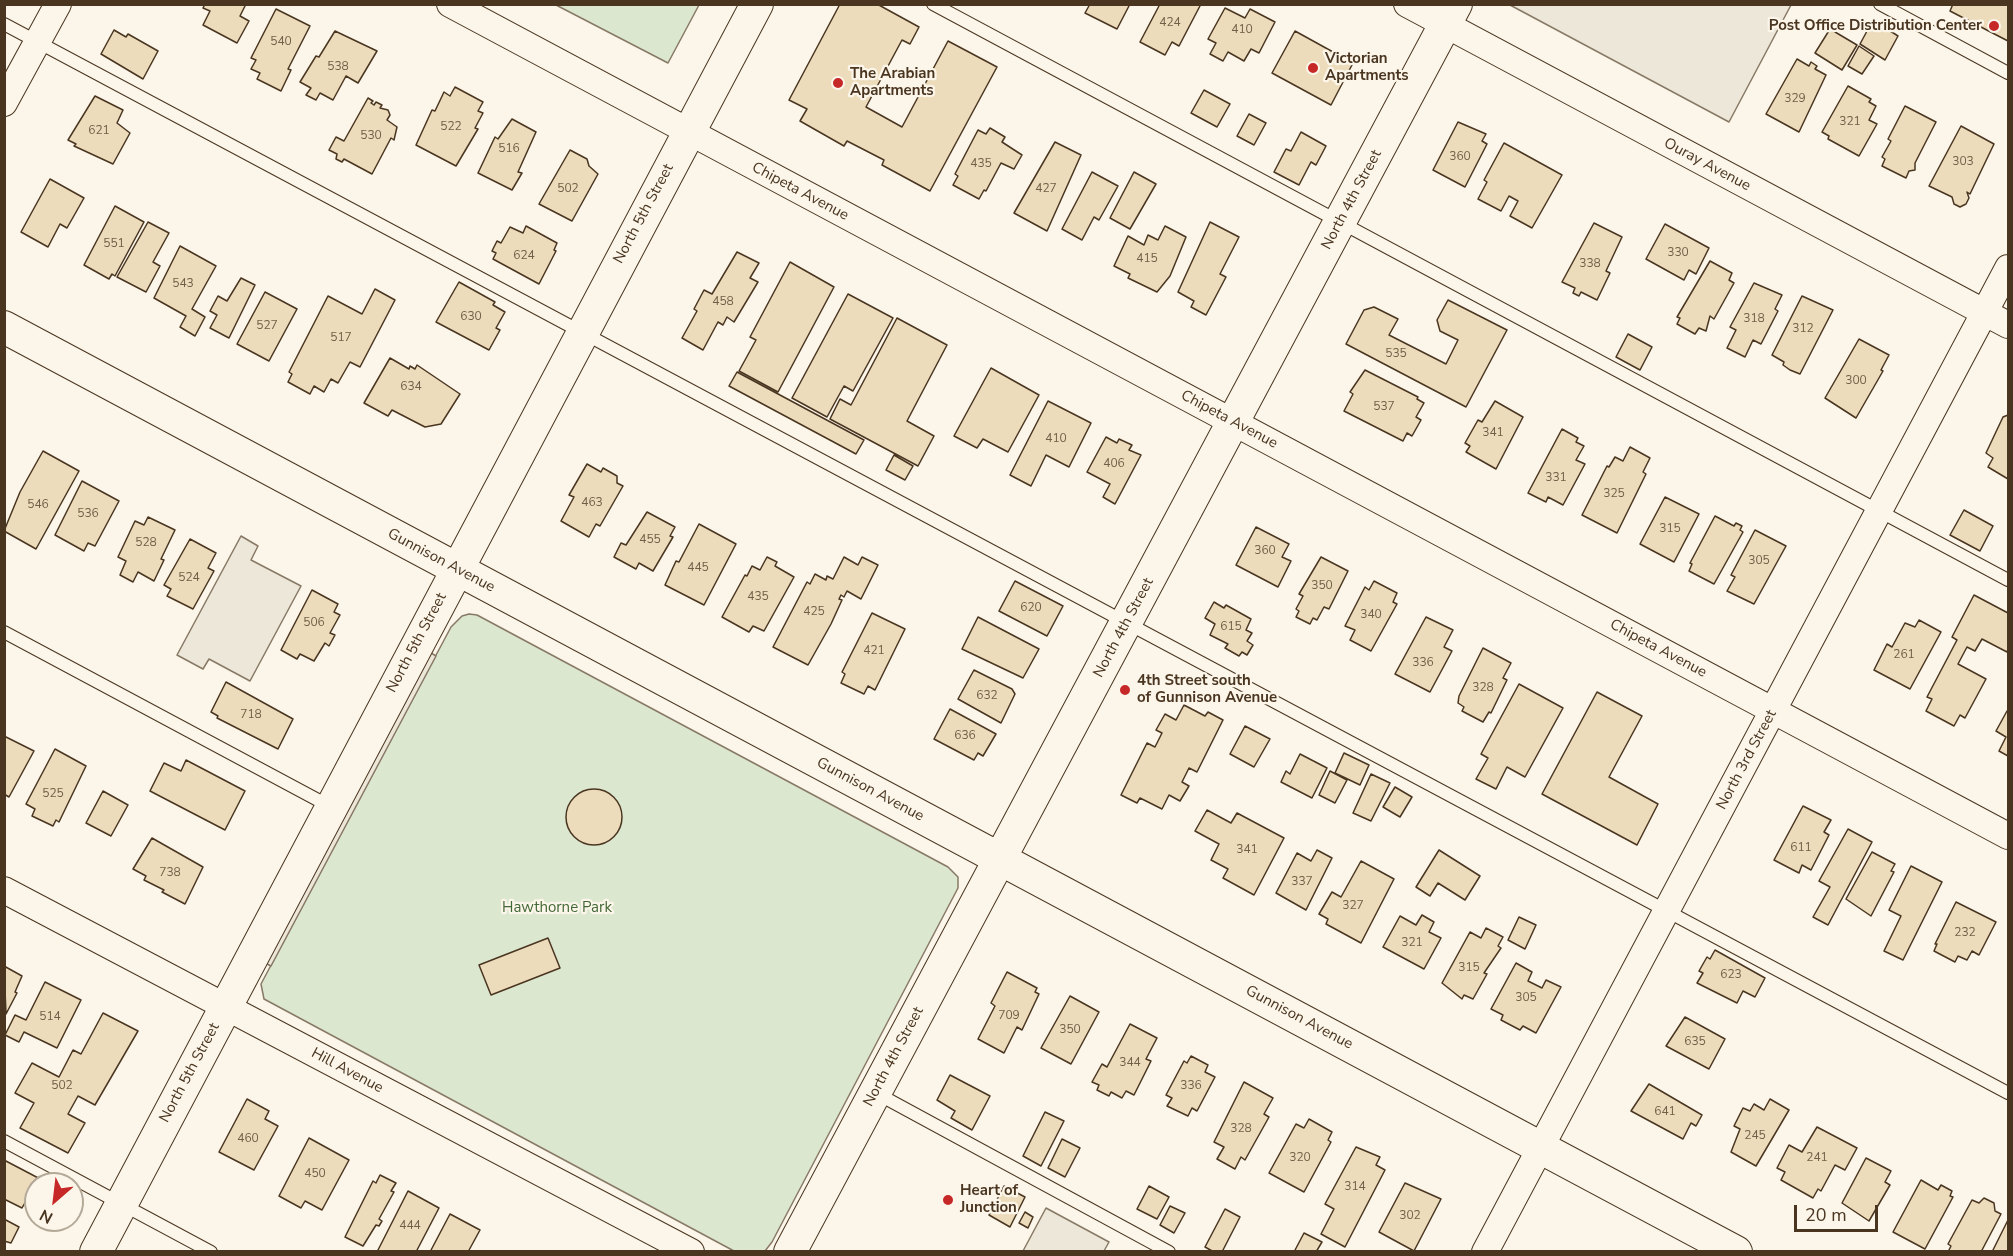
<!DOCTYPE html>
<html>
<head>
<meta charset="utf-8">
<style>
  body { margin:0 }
  #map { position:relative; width:2013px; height:1256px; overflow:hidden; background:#fbf6e9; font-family:"Nunito Sans",sans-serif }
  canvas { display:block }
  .frame { position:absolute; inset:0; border:6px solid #4a3520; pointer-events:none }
  .north { position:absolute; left:24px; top:1172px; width:60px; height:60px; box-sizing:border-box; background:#fbf6e9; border:2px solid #b4a999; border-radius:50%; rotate:208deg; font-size:16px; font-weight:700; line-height:24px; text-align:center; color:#4a3520 }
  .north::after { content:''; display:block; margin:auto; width:21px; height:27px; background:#c62828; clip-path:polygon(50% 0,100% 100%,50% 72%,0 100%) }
  .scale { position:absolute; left:1794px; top:1205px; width:84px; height:27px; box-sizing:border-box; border:3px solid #4a3520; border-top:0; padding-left:8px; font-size:18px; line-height:21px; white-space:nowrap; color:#4a3520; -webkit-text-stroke:4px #fbf6e9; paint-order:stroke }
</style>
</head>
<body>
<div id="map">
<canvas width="2013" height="1256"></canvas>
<div class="frame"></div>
<div class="north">N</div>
<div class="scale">20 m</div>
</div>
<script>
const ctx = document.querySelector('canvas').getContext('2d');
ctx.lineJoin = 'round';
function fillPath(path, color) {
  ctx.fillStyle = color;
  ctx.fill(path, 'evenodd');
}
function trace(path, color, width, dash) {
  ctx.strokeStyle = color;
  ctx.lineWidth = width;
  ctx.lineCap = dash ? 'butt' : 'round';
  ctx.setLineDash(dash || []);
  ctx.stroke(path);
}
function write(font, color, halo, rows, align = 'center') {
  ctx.font = font + ' "Nunito Sans",sans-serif';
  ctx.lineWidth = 4.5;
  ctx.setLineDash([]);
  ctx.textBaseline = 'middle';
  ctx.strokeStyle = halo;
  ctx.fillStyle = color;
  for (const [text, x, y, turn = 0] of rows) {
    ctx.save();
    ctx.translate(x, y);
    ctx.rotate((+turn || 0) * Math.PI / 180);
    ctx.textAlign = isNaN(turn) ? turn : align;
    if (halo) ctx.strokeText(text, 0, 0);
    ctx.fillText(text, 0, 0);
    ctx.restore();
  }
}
const green = new Path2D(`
  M556,5H699L668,63Z
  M469,614L477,615L948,867L958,877V888L772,1242L765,1251H734L264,999L261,984L451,627L462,616Z`);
fillPath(green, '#dce7d0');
trace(green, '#887966', 1.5);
const parking = new Path2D(`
  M1510,5V4L1791,5L1729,122Z
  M241,536L258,546L251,560L301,586L250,681L209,659L203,669L177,655Z
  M428,651L436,656L271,966L263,962Z
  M1046,1208L1109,1242L1104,1251H1023Z`);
fillPath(parking, '#ede7d9');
trace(parking, '#887966', 1.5);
const building = new Path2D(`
  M205,4H246L240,16L249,21L237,43L203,25L210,11L203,8Z
  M840,4H877L919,27L910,44L902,40L866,107L902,127L948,41L997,67L930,191L882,165L884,160L847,141L844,146L800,121L807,109L789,100Z
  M1090,4H1130L1117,29L1085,13Z
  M1160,4H1201L1179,46L1172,42L1165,55L1140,42Z
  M1953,4H2008V41L1950,11Z
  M1225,8L1245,18L1250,9L1275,22L1259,53L1251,49L1244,61L1228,52L1223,61L1210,54L1216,43L1208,39Z
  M276,9L310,26L288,69L291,70L281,91L257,79L260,73L251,69L256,60L251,58Z
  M1873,20L1898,36L1885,60L1860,44Z
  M1830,29L1857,45L1842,70L1815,53Z
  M114,30L126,37L128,34L158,51L143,79L101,54Z
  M335,31L377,51L358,83L346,76L333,100L320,93L316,100L306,95L311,88L300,82L316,56L319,57Z
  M1295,31L1353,63L1331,105L1272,73Z
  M1859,46L1874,56L1862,74L1848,66Z
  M1797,59L1809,66L1811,62L1817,66L1815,69L1826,75L1799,132L1766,114Z
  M1848,86L1871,99L1869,102L1876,106L1869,120L1877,124L1859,156L1828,139L1829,136L1822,132Z
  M455,87L483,102L478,111L483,113L475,128L478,129L456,166L416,145L432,110L435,111L444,92L450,96Z
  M1204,90L1230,104L1217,127L1191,113Z
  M95,96L123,110L117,123L130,133L113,164L74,146L76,144L68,140Z
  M368,98L373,101L371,103L374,105L376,102L382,105L380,108L388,110L390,115L387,120L397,127L394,140L391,138L372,174L344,159L342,162L336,159L337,154L329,150L336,137L344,141Z
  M1905,106L1936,122L1915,163V170L1909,171L1906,178L1882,166L1885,159L1882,157L1891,141L1888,139Z
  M1249,114L1266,123L1254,145L1237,136Z
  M512,119L536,132L518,172L522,173L512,190L478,173L495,137L498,139Z
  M1458,122L1486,134L1482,141L1487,144L1465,187L1433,170Z
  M1961,126L1994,144L1970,194L1967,192L1969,198L1966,204L1960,207L1954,204L1952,197L1929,186Z
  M990,128L1005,137L1002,142L1022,155L1014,169L1001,163L986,191L984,190L979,199L953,185L958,176L955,174L978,130L986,134Z
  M1301,132L1326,146L1316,165L1311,162L1299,185L1274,172L1286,149L1291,151Z
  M1055,142L1081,155L1047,231L1014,213Z
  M1504,143L1562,175L1532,228L1510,216L1518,201L1509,196L1501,211L1478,199L1487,182L1484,180Z
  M570,150L587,159L589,166L598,174L572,221L539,204Z
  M1092,172L1118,186L1099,220L1094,217L1082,240L1062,229Z
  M1134,172L1156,184L1130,229L1110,218Z
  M50,179L84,198L67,228L60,224L48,247L21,232Z
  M115,206L144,222L115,276L112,274L109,279L84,265Z
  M148,222L169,233L153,262L160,266L146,292L117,277Z
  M1210,222L1239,237L1220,274L1226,277L1206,315L1191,307L1194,301L1178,292Z
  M1594,223L1622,237L1606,271L1610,273L1597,300L1581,292L1579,296L1573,293L1575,288L1562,282Z
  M1665,224L1709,248L1696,274L1689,270L1684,280L1646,259Z
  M526,226L557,243L554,250L556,251L539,284L493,259L496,253L492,251L497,241L501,243L510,227L523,233Z
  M1165,226L1186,237L1170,276L1157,292L1128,278L1130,274L1114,266L1128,236L1144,245L1148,235L1158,240Z
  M180,246L216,266L192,309L205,317L195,336L180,327L186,316L154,298Z
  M737,252L759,263L750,278L758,282L734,322L727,317L723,325L718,322L703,350L682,338L697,311L694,309L704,290L712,294Z
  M1710,261L1732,273L1729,280L1734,283L1714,319L1710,316L1706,331L1699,328L1695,334L1677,324L1680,318L1677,317Z
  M790,262L834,287L778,392L739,371L756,340L750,337Z
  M241,278L255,285L229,338L210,328L217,315L210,311L218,296L227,301Z
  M459,282L495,302L493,305L505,312L496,328L500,330L489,350L436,322Z
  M1754,283L1782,295L1775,309L1778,311L1761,344L1753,340L1745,357L1727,348L1736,330L1730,327Z
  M375,289L395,300L360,367L350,362L338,383L331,379L324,392L314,386L310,394L288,382L292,374L289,372L328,296L362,314Z
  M265,292L297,309L269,361L237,344Z
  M848,294L893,318L853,391L844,386L827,417L792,398Z
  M1802,296L1833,310L1800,374L1790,370L1783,365L1784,362L1772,355Z
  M1448,300L1507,330L1466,407L1346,344L1364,310L1374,307L1398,319L1389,335L1446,364L1458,340L1440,331L1437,320Z
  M897,318L947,345L907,421L934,436L918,466L830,419L840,399L851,405Z
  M1628,334L1652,347L1640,370L1616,357Z
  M1859,339L1889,355L1881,370L1883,371L1856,418L1825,398Z
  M390,358L409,369L410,366L415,369L417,365L460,394L441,424L425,427L392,410L388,416L364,403Z
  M991,368L1039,395L1008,452L983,439L977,448L954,436Z
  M1365,370L1418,397L1417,399L1424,403L1416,417L1421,420L1412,436L1407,433L1403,441L1344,411L1353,394L1350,392Z
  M737,372L864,440L856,454L729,386Z
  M1048,401L1091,423L1069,467L1046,455L1031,486L1010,475Z
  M1495,401L1523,417L1496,469L1466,452L1470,446L1465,443L1478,420L1482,422Z
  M2008,415V479L1988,467L1993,458L1986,453L2003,417Z
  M1562,429L1578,438L1576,442L1584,446L1576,460L1585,464L1563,505L1548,497L1546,502L1528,493Z
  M1106,437L1117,443L1119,439L1132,445L1129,450L1141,455L1115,504L1103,497L1110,484L1087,472Z
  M1630,447L1650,458L1643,472L1646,474L1617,533L1582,515L1607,466L1609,467L1615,457L1623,461Z
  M43,451L79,471L36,549L4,531L20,492Z
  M894,455L913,466L905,480L886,470Z
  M587,464L601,472L603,468L617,476V483L623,486L600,526L596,524L589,537L561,521L574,497L569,495Z
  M82,481L119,501L95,546L88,543L84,551L55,535Z
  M1665,497L1699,514L1674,562L1640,544Z
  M1964,510L1993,526L1980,551L1950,535Z
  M647,512L675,527L670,536L673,537L653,571L639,563L636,569L614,557L621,543L626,545Z
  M1715,516L1734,526L1736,523L1742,526L1740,530L1743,532L1714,584L1689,571L1692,564L1690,563Z
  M148,517L175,530L161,559L164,560L154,581L138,572L133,582L120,575L126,561L118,557L135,521L144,525Z
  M699,524L736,544L704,605L665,585L676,561L679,562Z
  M1256,527L1289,544L1282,557L1291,561L1278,587L1236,565Z
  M1755,530L1786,546L1754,604L1727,591L1735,577L1731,575Z
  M190,539L216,553L208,568L214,571L193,609L167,596L171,589L164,585Z
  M767,557L777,562L775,566L794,577L764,631L753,626L749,632L722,617L745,575L747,576L752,566L760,570Z
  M844,557L858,565L862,557L878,565L861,599L847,591L844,597L841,595L839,599L842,600L831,624L808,665L773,647L807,582L810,584L815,574L826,580L827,576L833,579Z
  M1321,557L1348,571L1329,609L1324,607L1317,620L1313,618L1310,624L1296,617L1299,611L1296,609L1303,596L1299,594Z
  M1015,581L1063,606L1047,636L999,611Z
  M1374,581L1397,593L1393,602L1397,604L1371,651L1350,640L1355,630L1345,626L1365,587L1369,590Z
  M312,590L338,604L334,612L340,615L330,633L335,635L329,646L325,643L314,661L300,654L297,659L281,650Z
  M1974,595L2008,613V649L2007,652L1982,639L1975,651L1967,647L1958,664L1986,679L1965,718L1960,715L1954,726L1926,711L1932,699L1927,697L1957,640L1952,637Z
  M1214,602L1224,608L1226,605L1251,619L1246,630L1252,633L1247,641L1253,645L1247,655L1242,652L1239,656L1225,648L1228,644L1210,635L1215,624L1205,618Z
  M872,613L905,629L875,690L868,686L864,694L841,683L845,674L842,672Z
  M978,617L1039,649L1023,678L962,649Z
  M1426,617L1453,630L1444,647L1452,651L1430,692L1395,674Z
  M1919,620L1941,632L1910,689L1874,670L1887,644L1892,647L1905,623L1915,627Z
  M1483,648L1511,663L1503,678L1507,680L1491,713L1489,712L1483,722L1462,711L1464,707L1458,703L1459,696Z
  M974,670L1012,689L1015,694L1001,723L958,699Z
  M226,682L293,719L278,749L217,718L218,716L211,712Z
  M1519,684L1563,708L1525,777L1507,767L1496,789L1476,779L1488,758L1481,754Z
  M1597,692L1642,716L1609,777L1658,804L1637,845L1542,794Z
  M1184,705L1205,716L1208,712L1223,720L1197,772L1189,768L1182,782L1189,786L1180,801L1169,795L1162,809L1140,798L1137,803L1121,795L1147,743L1155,747L1162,733L1156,730L1165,714L1176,720Z
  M950,709L996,734L983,756L978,753L974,760L934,739Z
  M2007,711L2008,712V756L1999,751L2006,737L1996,731Z
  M1245,726L1270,739L1254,767L1230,754Z
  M4,736L34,751L9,797L4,794Z
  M55,749L86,766L59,822L56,820L53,826L32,816L35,809L26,804Z
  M1344,753L1369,765L1360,785L1335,773Z
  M1300,754L1327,768L1312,798L1281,782L1286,771L1290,774Z
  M186,760L245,791L225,830L150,791L164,763L181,771Z
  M1330,771L1347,780L1335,803L1319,795Z
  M1371,774L1390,783L1371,821L1353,813Z
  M1395,787L1412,797L1400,817L1383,807Z
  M566 817a28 28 0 1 1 56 0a28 28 0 1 1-56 0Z
  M103,791L128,805L111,836L86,823Z
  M1803,806L1831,820L1824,832L1829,835L1811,870L1802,865L1799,873L1774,860Z
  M1207,810L1231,823L1237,813L1284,838L1254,895L1223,878L1228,869L1211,860L1219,844L1195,831Z
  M1848,829L1872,842L1828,925L1813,917L1830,887L1819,881Z
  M152,838L203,867L185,904L162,892L164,890L144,880L146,876L133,869Z
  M1317,850L1332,858L1306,910L1276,893L1297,853L1311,861Z
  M1439,850L1480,876L1465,900L1438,883L1430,896L1416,887Z
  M1872,852L1895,864L1891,871L1894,872L1871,916L1846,899Z
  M1361,861L1394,879L1361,943L1326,924L1328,919L1319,914L1332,892L1341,897Z
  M1911,866L1942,882L1903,960L1884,951L1901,916L1889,910Z
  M1956,902L1996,922L1979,955L1972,951L1967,960L1958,956L1955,962L1934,951L1937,944H1935Z
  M1422,915L1434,922L1429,932L1441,938L1424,969L1383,947L1400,916L1416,925Z
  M1519,917L1536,925L1525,949L1508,940Z
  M1486,928L1503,937L1498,946L1501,948L1484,973L1487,974L1473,999L1464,995L1462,999L1442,983L1470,932L1481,938Z
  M548,938L560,968L491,995L479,965Z
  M1715,950L1765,978L1755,997L1743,991L1737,1003L1697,983L1703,973L1699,971L1707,957L1710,959Z
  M1516,963L1532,972L1528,981L1542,988L1546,980L1561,987L1536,1033L1523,1026L1520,1030L1501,1020L1503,1015L1491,1009Z
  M4,966L22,976L15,992L17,993L6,1014Z
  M1007,972L1037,988L1035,992L1039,994L1022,1030L1017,1027L1004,1053L978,1039L995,1006L991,1003Z
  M45,982L81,1000L57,1048L24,1032L19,1042L5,1035L15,1015L26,1020Z
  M1070,996L1099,1012L1071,1064L1041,1048Z
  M103,1013L138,1031L95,1105L78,1096L68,1114L85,1123L68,1153L20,1128L34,1103L15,1093L32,1063L59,1077L73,1050L81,1054Z
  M1685,1017L1725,1039L1709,1069L1666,1046Z
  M1130,1024L1157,1038L1146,1059L1151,1061L1134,1095L1126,1091L1122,1098L1111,1092L1109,1096L1097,1090L1099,1085L1092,1082L1102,1064L1107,1067Z
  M1191,1056L1208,1065L1205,1072L1215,1077L1197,1111L1192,1108L1188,1116L1167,1106L1172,1098L1166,1095L1184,1061L1187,1063Z
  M950,1075L990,1096L972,1130L951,1118L955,1111L937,1100Z
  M1244,1082L1273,1098L1264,1114L1269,1117L1245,1160L1241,1157L1235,1169L1217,1159L1224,1147L1214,1142Z
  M1649,1084L1702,1115L1696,1126L1691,1123L1683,1139L1631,1111Z
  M247,1099L269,1111L265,1119L278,1126L254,1170L219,1152Z
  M1770,1099L1789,1110L1756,1166L1731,1152L1740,1129L1734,1126L1743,1108L1750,1111L1754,1104L1764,1110Z
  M1045,1112L1064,1121L1041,1166L1023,1156Z
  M1309,1119L1332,1132L1328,1140L1331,1142L1304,1192L1269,1173L1296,1124L1304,1128Z
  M1817,1127L1857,1148L1845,1170L1835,1165L1821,1191L1818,1189L1813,1198L1781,1180L1785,1172L1777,1168L1789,1145L1802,1152Z
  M309,1138L349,1160L322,1210L305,1201L301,1208L279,1196Z
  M1062,1139L1080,1148L1065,1177L1048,1168Z
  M1356,1147L1380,1157L1376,1165L1385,1170L1345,1247L1321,1234L1334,1209L1325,1204Z
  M1866,1158L1891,1171L1885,1182L1890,1185L1869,1221L1842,1203Z
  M4,1160L44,1181L43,1184H36V1198L33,1205L26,1201L22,1208L4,1199Z
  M380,1175L396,1183L391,1191L394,1192L379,1219L382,1221L379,1226L376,1225L363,1246L345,1237L373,1181L376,1183Z
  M1921,1180L1938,1190L1941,1185L1952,1191L1950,1196L1953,1197L1925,1249L1893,1232Z
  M1405,1183L1441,1199L1414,1251L1379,1232Z
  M1004,1186L1025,1197L1010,1227L989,1215Z
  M1149,1186L1169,1197L1157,1219L1137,1209Z
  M408,1191L439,1208L416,1252H377Z
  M1984,1198L1994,1203L1995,1211L2001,1214L1981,1252H1948L1951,1246L1948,1244L1972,1200L1979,1203Z
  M1170,1206L1185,1213L1174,1233L1160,1225Z
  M1225,1209L1240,1217L1222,1252H1214L1205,1247Z
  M1025,1212L1033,1217L1028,1228L1019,1223Z
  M450,1214L480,1230L468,1252H430Z
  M4,1219L19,1227L11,1243L4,1241Z
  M2008,1220V1252H1992Z
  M1304,1233L1322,1242L1316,1252H1294Z`);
fillPath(building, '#ecdcbc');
trace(building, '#4a3520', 1.5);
const service = new Path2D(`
  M933,4L2008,580
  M1880,4L2008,73
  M4,24L2008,1093
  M4,632L331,807
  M876,1093L1169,1252
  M4,1141L211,1252`);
const minor = new Path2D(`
  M450,4L2008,836
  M1407,4L2008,325
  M4,103L58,4
  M4,890L691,1252
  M1485,1252L2008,268`);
const tertiary = new Path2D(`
  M4,327L1736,1252
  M96,1252L757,4
  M790,1252L1456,4`);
trace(service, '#4a3520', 14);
trace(minor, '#4a3520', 28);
trace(tertiary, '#4a3520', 34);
trace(service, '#fbf6e9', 12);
trace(minor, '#fbf6e9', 26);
trace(tertiary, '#fbf6e9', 32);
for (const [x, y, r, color] of [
  [1994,26,6,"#c62828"],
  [1313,68,6,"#c62828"],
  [838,83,6,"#c62828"],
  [1125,690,6,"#c62828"],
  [948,1200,6,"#c62828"]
]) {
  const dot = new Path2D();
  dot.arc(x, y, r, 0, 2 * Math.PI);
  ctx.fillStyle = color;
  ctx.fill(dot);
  trace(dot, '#fbf6e9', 2);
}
write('12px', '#725f47', null, [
  ["424",1170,23],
  ["410",1242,30],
  ["540",281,42],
  ["538",338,67],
  ["329",1795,99],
  ["321",1850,122],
  ["522",451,127],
  ["621",99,131],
  ["530",371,136],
  ["516",509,149],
  ["360",1460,157],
  ["303",1963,162],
  ["435",981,164],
  ["502",568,189],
  ["427",1046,189],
  ["551",114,244],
  ["330",1678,253],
  ["624",524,256],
  ["415",1147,259],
  ["338",1590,264],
  ["543",183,284],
  ["458",723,302],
  ["630",471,317],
  ["318",1754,319],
  ["527",267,326],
  ["312",1803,329],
  ["517",341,338],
  ["535",1396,354],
  ["300",1856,381],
  ["634",411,387],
  ["537",1384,407],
  ["341",1493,433],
  ["410",1056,439],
  ["406",1114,464],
  ["331",1556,478],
  ["325",1614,494],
  ["463",592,503],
  ["546",38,505],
  ["536",88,514],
  ["315",1670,529],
  ["455",650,540],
  ["528",146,543],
  ["360",1265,551],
  ["305",1759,561],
  ["445",698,568],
  ["524",189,578],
  ["350",1322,586],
  ["435",758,597],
  ["620",1031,608],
  ["425",814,612],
  ["340",1371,615],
  ["506",314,623],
  ["615",1231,627],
  ["421",874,651],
  ["261",1904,655],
  ["336",1423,663],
  ["328",1483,688],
  ["632",987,696],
  ["718",251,715],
  ["636",965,736],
  ["525",53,794],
  ["611",1801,848],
  ["341",1247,850],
  ["738",170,873],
  ["337",1302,882],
  ["327",1353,906],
  ["232",1965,933],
  ["321",1412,943],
  ["315",1469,968],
  ["623",1731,975],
  ["305",1526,998],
  ["709",1009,1016],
  ["514",50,1017],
  ["350",1070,1030],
  ["635",1695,1042],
  ["344",1130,1063],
  ["502",62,1086],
  ["336",1191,1086],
  ["641",1665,1112],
  ["328",1241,1129],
  ["245",1755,1136],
  ["460",248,1139],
  ["320",1300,1158],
  ["241",1817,1158],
  ["450",315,1174],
  ["314",1355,1187],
  ["302",1410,1216],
  ["444",410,1226]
]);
write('bold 15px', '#4a3520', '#fbf6e9', [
  ["Post Office Distribution Center",1982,26,"right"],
  ["Victorian",1325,59],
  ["Apartments",1325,76],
  ["The Arabian",850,74],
  ["Apartments",850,91],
  ["4th Street south",1137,681],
  ["of Gunnison Avenue",1137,698],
  ["Heart of",960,1191],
  ["Junction",960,1208]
], 'left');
write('15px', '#4a3520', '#fbf6e9', [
  ["Ouray Avenue",1707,165,28],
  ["Chipeta Avenue",800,192,28],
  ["North 4th Street",1352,200,-62],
  ["North 5th Street",644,214,-62],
  ["Chipeta Avenue",1229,420,28],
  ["Gunnison Avenue",441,561,28],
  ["North 4th Street",1124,628,-62],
  ["North 5th Street",417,643,-62],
  ["Chipeta Avenue",1658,649,28],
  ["North 3rd Street",1747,760,-62],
  ["Gunnison Avenue",870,790,28],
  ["Gunnison Avenue",1299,1018,28],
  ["North 4th Street",894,1057,-62],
  ["Hill Avenue",347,1071,28],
  ["North 5th Street",190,1073,-62]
]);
write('15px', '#436837', '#fbf6e9', [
  ["Hawthorne Park",557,908]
]);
</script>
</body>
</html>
